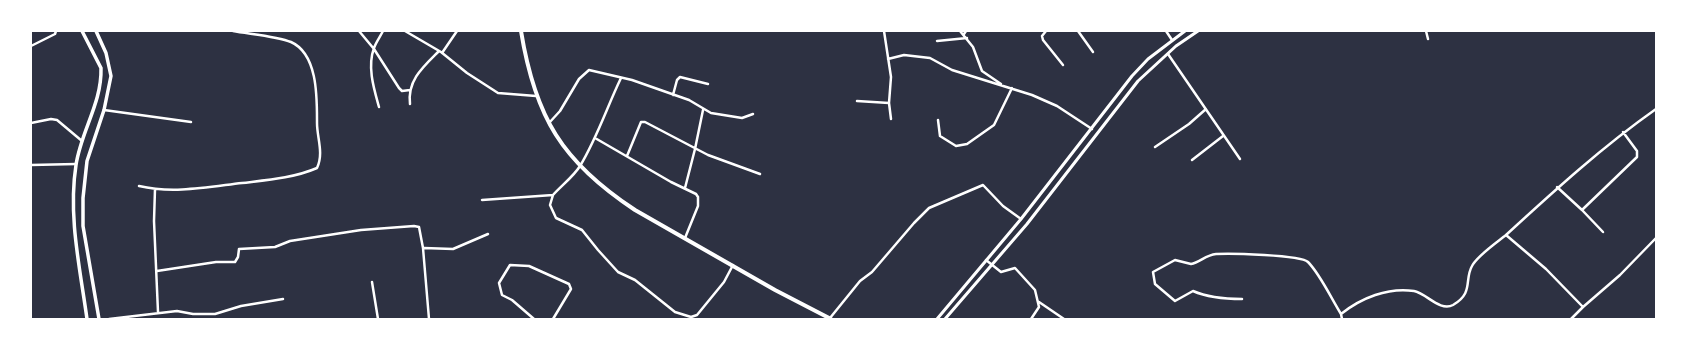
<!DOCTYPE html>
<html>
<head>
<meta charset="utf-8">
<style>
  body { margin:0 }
  #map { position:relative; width:1687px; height:350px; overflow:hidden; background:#2d3142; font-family:"Public Sans",sans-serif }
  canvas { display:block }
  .frame { position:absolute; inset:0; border:32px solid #fff; pointer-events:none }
</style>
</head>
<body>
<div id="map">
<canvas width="1687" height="350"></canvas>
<div class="frame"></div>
</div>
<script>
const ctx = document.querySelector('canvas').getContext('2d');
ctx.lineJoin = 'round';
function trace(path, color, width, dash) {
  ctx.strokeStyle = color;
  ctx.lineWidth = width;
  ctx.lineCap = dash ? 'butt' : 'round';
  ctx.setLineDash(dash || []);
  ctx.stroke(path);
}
trace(new Path2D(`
  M359,31L374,49L399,88L402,91L410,90
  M405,31L441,52L467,73L498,93L536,96
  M884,31L891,77L889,103L891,119
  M960,31L973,47L982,71L1001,84
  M1046,31L1042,36L1043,40L1063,65
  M1078,31L1093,52
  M1166,31L1172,40
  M1426,31L1428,39
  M964,34L966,31
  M937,41L967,38
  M31,46L55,34L56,31
  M442,53L457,31
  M1168,54L1240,159
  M888,59L904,55L930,58L952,70L1032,95L1057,106L1092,129
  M673,95L677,80L680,77L708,84
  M857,101L889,103
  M410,104C407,80 424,66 439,51
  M379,107C374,89 367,67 374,48C376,42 380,37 383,31
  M1656,109C1602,147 1554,191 1506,235L1546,269L1583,307L1620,275L1656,238
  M104,110L191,122
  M938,120L940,136L956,146L967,144L994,125L1012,88
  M31,123L51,119L57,120L82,141
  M549,123L560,111L579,79L589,70L632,80L689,100L711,113L742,118L753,114
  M595,138L671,182L696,194L698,197V206L685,238
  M1155,147L1189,124L1206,109
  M627,156L641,122H645L708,155L760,174
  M1192,160L1223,136
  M31,165L76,164
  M139,186C173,194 208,187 242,183C267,180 294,178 317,168C324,153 317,138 317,123C317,98 318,54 291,42C277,36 249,34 233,31
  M1557,187L1582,210L1603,232
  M685,188L695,149L703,110
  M155,189L154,221L158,312
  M553,195L550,205L556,218L582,230L598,250L618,272L635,280L675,312L691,317L697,315L724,282L733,265
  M482,200L553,195C561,186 574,176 580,166C597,138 607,107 621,78
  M1582,210L1637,157V151L1623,132
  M424,248L453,249L488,234
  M986,260L1001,272L1015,268L1035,290L1039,307L1031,319
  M157,271L216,262H235L238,257L239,249L275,247L290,241L361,230L414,226L419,227L423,248L429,319
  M372,282L378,319
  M1242,299C1225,299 1209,298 1193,291L1175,301L1155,284L1153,272L1175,260L1191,264C1200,262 1206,255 1216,254C1229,253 1301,255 1308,262C1320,274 1331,298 1341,314L1342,319
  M1039,302L1064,319
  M1341,314C1361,298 1388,287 1414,291C1426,293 1440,312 1453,305C1474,293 1464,280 1472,266C1477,256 1496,243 1506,235
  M830,318L860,281L872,272L914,223L929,208L983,185L1003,206L1021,219
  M109,319L177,311L193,314H215L241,306L283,299
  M534,319L512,300L502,295L499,283L510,265L529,266L569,284L571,289L553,319
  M1571,319L1583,307`), '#fff', 2.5);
trace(new Path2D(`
  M937,319L1021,219L1132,76L1148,59L1185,31
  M945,319L1027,224L1138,81L1176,46L1198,31`), '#fff', 3);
trace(new Path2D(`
  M82,31L101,68C102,103 81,131 76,165C68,216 80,268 87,319
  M96,31L106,53L111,76L104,110L87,161L83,198V226L99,319`), '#fff', 3.5);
trace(new Path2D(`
  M521,31C535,117 562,162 635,210L775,290L831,319`), '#fff', 4);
</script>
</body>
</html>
